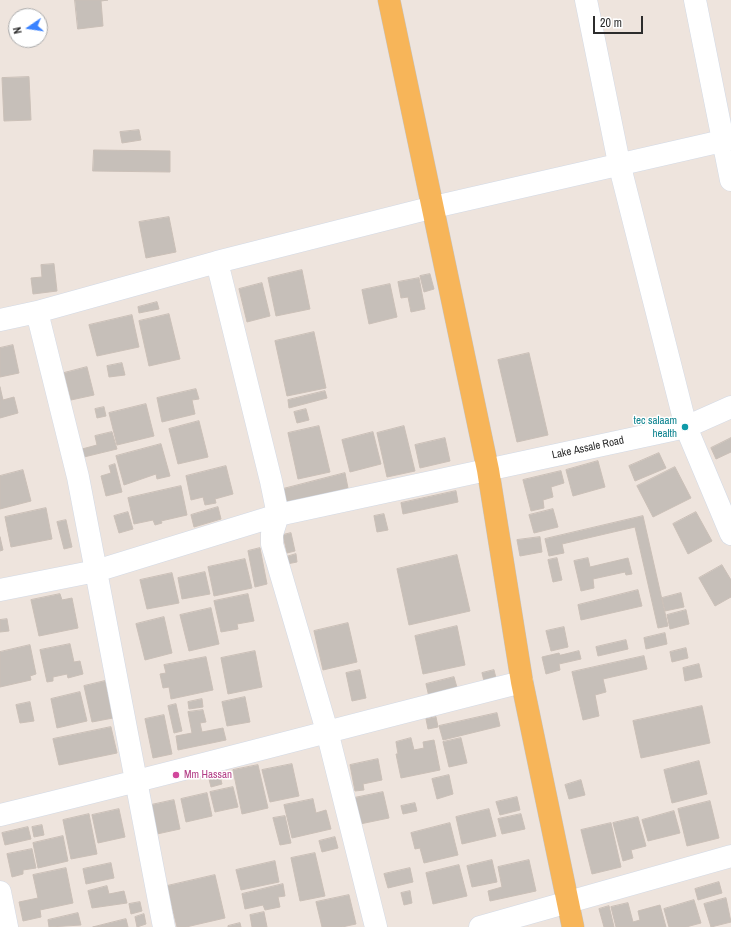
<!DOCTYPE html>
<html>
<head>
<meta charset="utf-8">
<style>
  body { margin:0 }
  #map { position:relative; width:731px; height:927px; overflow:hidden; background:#eee4dd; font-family:"Archivo Narrow",sans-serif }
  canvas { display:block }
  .north { position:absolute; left:8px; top:8px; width:40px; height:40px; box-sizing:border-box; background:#fff; border:1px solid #ababab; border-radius:50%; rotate:257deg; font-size:11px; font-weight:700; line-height:16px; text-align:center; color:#2c2c2c }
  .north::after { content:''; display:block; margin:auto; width:14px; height:18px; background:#3982ff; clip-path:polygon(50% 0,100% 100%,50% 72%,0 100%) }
  .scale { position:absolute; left:593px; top:16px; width:50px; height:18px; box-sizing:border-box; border:2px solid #2c2c2c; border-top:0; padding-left:5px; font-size:12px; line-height:14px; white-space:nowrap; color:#2c2c2c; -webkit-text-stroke:3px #fff; paint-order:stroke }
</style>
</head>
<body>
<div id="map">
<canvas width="731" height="927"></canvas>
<div class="north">N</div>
<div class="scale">20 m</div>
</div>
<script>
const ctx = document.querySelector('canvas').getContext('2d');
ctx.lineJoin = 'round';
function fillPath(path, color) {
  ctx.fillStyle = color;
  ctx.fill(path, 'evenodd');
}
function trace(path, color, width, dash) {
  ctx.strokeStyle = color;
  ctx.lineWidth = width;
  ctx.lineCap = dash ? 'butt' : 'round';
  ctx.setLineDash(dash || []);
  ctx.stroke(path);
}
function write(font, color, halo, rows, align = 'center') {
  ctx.font = font + ' "Archivo Narrow",sans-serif';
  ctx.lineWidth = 3;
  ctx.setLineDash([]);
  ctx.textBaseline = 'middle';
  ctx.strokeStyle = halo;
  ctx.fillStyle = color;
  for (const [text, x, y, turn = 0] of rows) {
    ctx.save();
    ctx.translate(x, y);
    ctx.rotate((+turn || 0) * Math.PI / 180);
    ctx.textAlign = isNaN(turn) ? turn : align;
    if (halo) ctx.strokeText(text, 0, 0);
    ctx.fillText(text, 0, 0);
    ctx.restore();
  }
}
const building = new Path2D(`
  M75,0H108L101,1L103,26L78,29Z
  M29,77L31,120L4,121L2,78Z
  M139,130L141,140L122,143L120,132Z
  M94,150L170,151V172L93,171Z
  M169,217L176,252L146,258L139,222Z
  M54,264L57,291L33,294L31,278L42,277L41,265Z
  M302,270L310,309L276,316L268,278Z
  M430,274L434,289L424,292L420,276Z
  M419,278L425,309L411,312L408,297L401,298L398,282Z
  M262,283L270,316L247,322L239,289Z
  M390,284L397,317L369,324L362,290Z
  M157,302L159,309L139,313L138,307Z
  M169,314L180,359L149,366L139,321Z
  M132,315L139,347L97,356L89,325Z
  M314,332L326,388L287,396L275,341Z
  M13,345L19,373L0,377V348Z
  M529,353L548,435L517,442L498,360Z
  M122,363L125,375L109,377L107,366Z
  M87,367L94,395L71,400L64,373Z
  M0,387L3,400L14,397L18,413L0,418Z
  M196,389L199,399L192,400L195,414L162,422L157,398Z
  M325,391L327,398L289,408L288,400Z
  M146,404L154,436L117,445L109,413Z
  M104,407L106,416L97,418L95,409Z
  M306,409L309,420L297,423L294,412Z
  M199,421L208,457L178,464L169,429Z
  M319,426L330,472L298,479L288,433Z
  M404,426L415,471L387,477L377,433Z
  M112,432L117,449L84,457L82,449L97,445L95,436Z
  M373,432L381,464L350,472L342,440Z
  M445,438L450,461L420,468L415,445Z
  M731,438V452L716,459L711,448Z
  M161,444L170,476L157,479L156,474L124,485L116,456Z
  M659,453L666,468L635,481L629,466Z
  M598,461L605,487L573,496L566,470Z
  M115,464L122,492L106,496L101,476L111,473L109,466Z
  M226,466L233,494L215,499L216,503L205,505L203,497L191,500L186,476Z
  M675,467L691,498L653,517L637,486Z
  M23,470L31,501L0,509V476Z
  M561,471L564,483L551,487L553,497L543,500L544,508L531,511L523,480Z
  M345,473L348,488L287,504L283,489Z
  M181,486L187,515L161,521L162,523L155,525L153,520L134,524L128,498Z
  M456,491L458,502L403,514L401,503Z
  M218,507L221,519L194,527L191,515Z
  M46,508L52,539L11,547L5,517Z
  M553,509L558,527L534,533L529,515Z
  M128,512L133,529L119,533L114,516Z
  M696,512L712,541L688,554L673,524Z
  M384,514L388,530L377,532L374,516Z
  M643,516L668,626L658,628L635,527L562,544L564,553L549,556L545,539Z
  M66,520L72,547L64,549L57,522Z
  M291,533L295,551L287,553L283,535Z
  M0,537L3,550L0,551Z
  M540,537L542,552L520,556L517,540Z
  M260,548L267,584L255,587L248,551Z
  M296,554L297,562L287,564L286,557Z
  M457,555L470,611L409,625L397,569Z
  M557,558L562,580L553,582L548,560Z
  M588,558L590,567L628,558L632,574L626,575L625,572L593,579L594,588L581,591L574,561Z
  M245,559L252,588L214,596L208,567Z
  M722,565L731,580V597L715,606L699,578Z
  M205,572L210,594L182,599L178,578Z
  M172,573L179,603L147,609L140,580Z
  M638,590L642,606L581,620L578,605Z
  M681,593L684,607L665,611L662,598Z
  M60,594L62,600L72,598L78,628L39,636L31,600Z
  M248,594L254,621L237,624L238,629L221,632L214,601Z
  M211,608L219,644L189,651L180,615Z
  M686,610L689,624L670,629L667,615Z
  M164,617L172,653L145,660L136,624Z
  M7,619L9,631L0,632V620Z
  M348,623L357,662L323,670L314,631Z
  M457,626L465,665L423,674L415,636Z
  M564,627L568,647L551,651L546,631Z
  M665,633L667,644L646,649L644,638Z
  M626,640L628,649L598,656L596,647Z
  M70,644L74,662L80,661L83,674L68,678L67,674L53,677V681L47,682L40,650Z
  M30,645L36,674L30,676L31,680L0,687V652Z
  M686,648L688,658L672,662L670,652Z
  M255,651L262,687L228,694L221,658Z
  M579,651L581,659L559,664L560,670L546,674L542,657L559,653L560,655Z
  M644,656L647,669L603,679L606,692L595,695L599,716L583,720L572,672Z
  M206,657L213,690L171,699L169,687L163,688L160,674L166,673L164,665Z
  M699,664L702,677L685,681L683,668Z
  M360,670L366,698L352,701L346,673Z
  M494,670L497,682L485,685L482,673Z
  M454,677L458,691L429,697L426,684Z
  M105,681L113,718L92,722L84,686Z
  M80,692L87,721L57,728L51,699Z
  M245,697L250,722L227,726L222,702Z
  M202,699L203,707L189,709L188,702Z
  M30,702L34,721L20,723L16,705Z
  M176,704L182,731L174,733L168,706Z
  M702,706L710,743L641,758L633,721Z
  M203,710L206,722L200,723L202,732L223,728L226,740L178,750L176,736L192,733L188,712Z
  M497,713L500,726L443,740L439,726Z
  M164,715L172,754L153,758L145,719Z
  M436,717L438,727L428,729L426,719Z
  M111,727L117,753L59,765L53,739Z
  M411,738L414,750L424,748L423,742L434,740L440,770L401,778L396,754H398L396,742Z
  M461,738L467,763L449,767L443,742Z
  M378,759L382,780L363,784L364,790L355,791L350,765Z
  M699,761L707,794L672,803L664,770Z
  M292,764L299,796L270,802L262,770Z
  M258,765L268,808L242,814L233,770Z
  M219,772L222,784L211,787L208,775Z
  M449,775L453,794L437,799L432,779Z
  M581,780L585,795L569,799L565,785Z
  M233,787L238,807L215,812L210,792Z
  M383,792L389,818L360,824L354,798Z
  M207,793L212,816L186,822L181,799Z
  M517,797L520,810L500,815L496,802Z
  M313,799L316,813L326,810L331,829L292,838L284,805Z
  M174,800L180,829L157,834L151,805Z
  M710,801L719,838L687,846L678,809Z
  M415,803L417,811L403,814L401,806Z
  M119,809L125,837L98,843L92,815Z
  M489,809L496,836L462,844L456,817Z
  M674,811L680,833L648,841L642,820Z
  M89,814L97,854L71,859L63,820Z
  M521,814L525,829L502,834L498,819Z
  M285,816L291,843L280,845L273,818Z
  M638,817L646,846L631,850L633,858L623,861L613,823Z
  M450,823L458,855L424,863L420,848L415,849L411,833Z
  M611,823L621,867L592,874L581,830Z
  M42,825L44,835L34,837L32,827Z
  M28,827L31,839L5,845L2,833Z
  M63,836L68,861L38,868L33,843Z
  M335,837L338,848L322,852L319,841Z
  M32,849L36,868L23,870V874L12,877L7,854Z
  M315,853L325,896L300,901L291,858Z
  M492,860L497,882L472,887L467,866Z
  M529,860L536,891L490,901L488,891L502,887L498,867Z
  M275,861L279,882L241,890L236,870Z
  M111,863L114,878L86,884L83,869Z
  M459,865L467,896L433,904L426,873Z
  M66,868L73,903L40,910L41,917L23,921L19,902L38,898L33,875Z
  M410,868L413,882L388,888L384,874Z
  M215,875L225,918L186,927H177L167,886Z
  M719,882L722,893L698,900L695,889Z
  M283,884L285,896L278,897L280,907L265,910L263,905L245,909L242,894Z
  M107,886L109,894L124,891L127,903L92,908L88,891Z
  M410,891L412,903L404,905L401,893Z
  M349,895L356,924L342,927H322L316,902Z
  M726,898L731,922L711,927L704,904Z
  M694,900L701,923L686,927H669L664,909Z
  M140,902L142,911L131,914L129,904Z
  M628,903L633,922L640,920L638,911L660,905L666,927H616L611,907Z
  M609,906L614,927H604L599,909Z
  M264,912L267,927H252L250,915Z
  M78,913L81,925L49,927L48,920Z
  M144,914L146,924L137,927L135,917Z
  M126,919L128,927H93Z
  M240,923L241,927H228V926Z`);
fillPath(building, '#c6bfb9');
trace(building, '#cabfb7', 1);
const minor = new Path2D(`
  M586,0L619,163L686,427L731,534
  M695,0L731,180
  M217,262L271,481L278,515L272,534V544L327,731L376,927
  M37,312L78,477L164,927
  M0,320L37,312L217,262L434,207L731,139
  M0,590L96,571L278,515L686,427L731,407
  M0,815C174,773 347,726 522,682
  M0,892L7,927
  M480,927L731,856`);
const major = new Path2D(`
  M389,0L488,470L522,682L573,927`);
trace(minor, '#d2d9e5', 23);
trace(major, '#c4c4c4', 23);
trace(minor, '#fff', 22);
trace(major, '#f7b559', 22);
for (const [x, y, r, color] of [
  [685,427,4,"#0f9aa8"],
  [176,775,4,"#d1479c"]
]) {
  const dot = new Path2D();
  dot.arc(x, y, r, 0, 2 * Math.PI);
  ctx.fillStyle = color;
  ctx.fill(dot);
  trace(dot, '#fff', 1.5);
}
write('11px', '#0d838f', '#fff', [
  ["tec salaam",677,421],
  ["health",677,434]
], 'right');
write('11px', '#2c2c2c', '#fff', [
  ["Lake Assale Road",588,448,-12]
]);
write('11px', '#b23c85', '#fff', [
  ["Mm Hassan",184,775]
], 'left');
</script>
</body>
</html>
